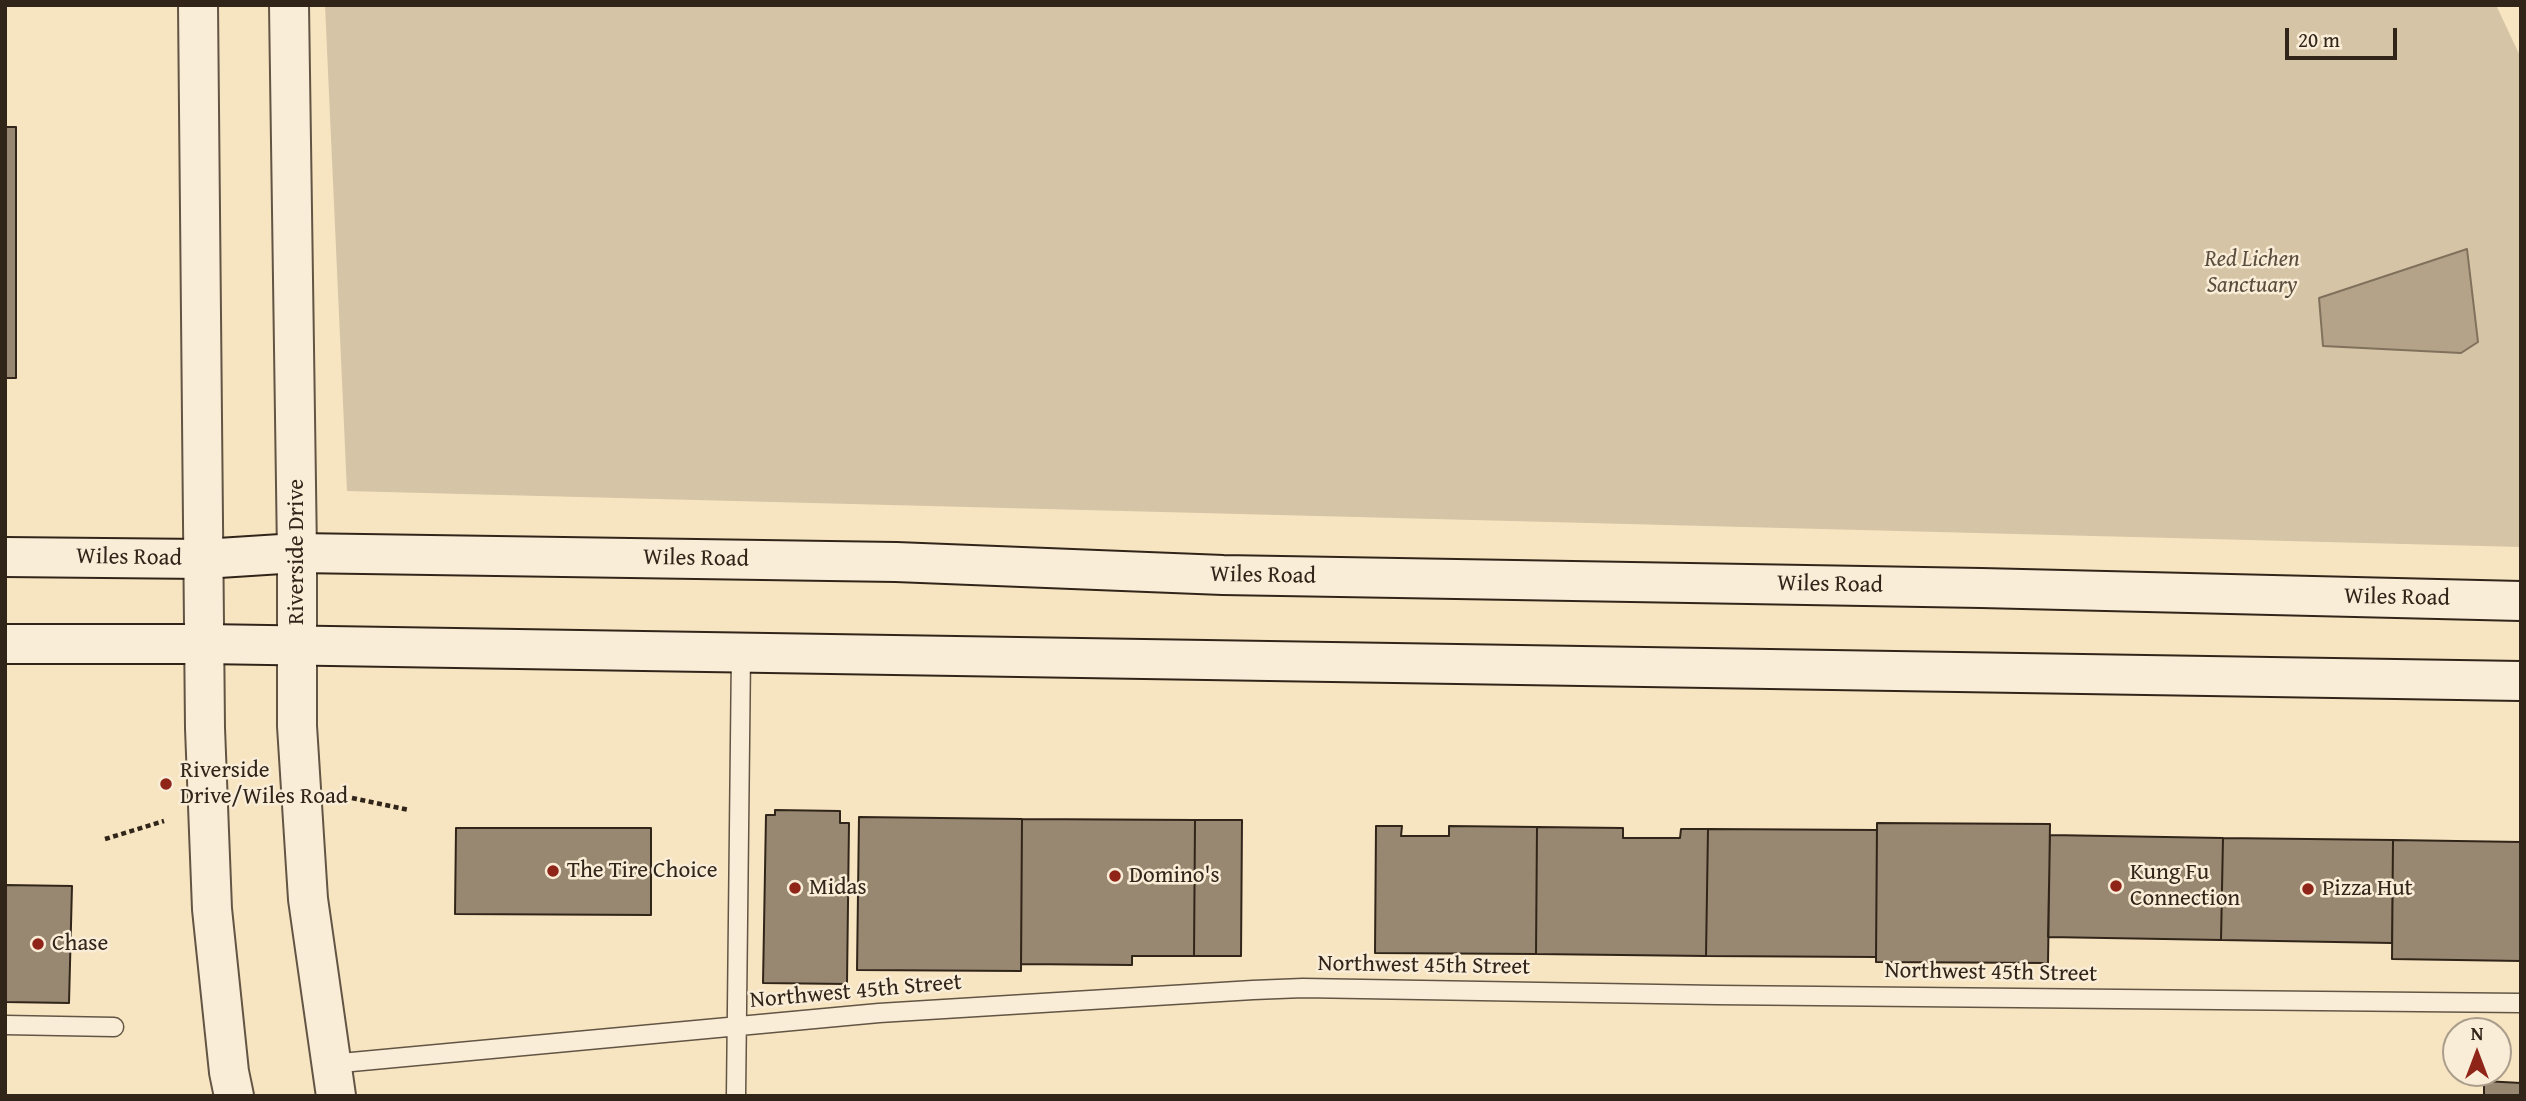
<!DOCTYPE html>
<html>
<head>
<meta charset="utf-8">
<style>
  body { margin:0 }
  #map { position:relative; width:2526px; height:1101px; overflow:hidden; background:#f7e4c1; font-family:"Gentium Book Plus",serif }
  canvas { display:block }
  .frame { position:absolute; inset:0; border:7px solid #31251a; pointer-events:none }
  .north { position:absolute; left:2442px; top:1017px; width:70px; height:70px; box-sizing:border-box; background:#faedd7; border:2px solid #aa9d8b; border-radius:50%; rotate:0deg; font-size:19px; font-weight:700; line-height:28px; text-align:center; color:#31251a }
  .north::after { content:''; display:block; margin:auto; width:24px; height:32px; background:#8f2418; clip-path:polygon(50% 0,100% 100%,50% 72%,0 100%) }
  .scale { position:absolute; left:2285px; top:28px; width:112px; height:32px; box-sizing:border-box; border:4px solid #31251a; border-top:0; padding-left:9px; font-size:21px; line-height:24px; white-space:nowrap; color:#31251a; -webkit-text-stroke:5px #faedd7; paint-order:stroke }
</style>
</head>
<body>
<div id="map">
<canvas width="2526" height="1101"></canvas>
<div class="frame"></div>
<div class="north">N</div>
<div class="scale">20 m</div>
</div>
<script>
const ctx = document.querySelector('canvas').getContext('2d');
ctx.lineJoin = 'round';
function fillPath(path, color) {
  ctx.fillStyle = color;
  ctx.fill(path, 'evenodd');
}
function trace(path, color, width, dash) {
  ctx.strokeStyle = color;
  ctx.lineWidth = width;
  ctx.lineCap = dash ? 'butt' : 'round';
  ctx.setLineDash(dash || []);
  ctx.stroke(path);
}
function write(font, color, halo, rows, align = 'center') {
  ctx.font = font + ' "Gentium Book Plus",serif';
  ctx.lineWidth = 5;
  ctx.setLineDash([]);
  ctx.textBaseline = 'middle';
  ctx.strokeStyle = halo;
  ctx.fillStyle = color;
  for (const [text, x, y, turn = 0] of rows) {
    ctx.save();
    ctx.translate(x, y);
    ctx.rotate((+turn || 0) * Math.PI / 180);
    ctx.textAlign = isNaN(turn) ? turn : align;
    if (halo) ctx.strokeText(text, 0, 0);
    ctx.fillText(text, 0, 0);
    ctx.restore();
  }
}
fillPath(new Path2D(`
  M325,5H2496L2521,58V547L347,491Z`), '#d5c4a5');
const water = new Path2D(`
  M2467,249L2478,342L2461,353L2323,346L2319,298Z`);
fillPath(water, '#b4a388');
trace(water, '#80715c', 2);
const building = new Path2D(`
  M5,127H16V378H5Z
  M775,810L840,811V823H849L847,984L763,983L766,815H775Z
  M859,817L1022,819L1021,971L857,970Z
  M1022,819L1195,820L1194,956H1132V965L1021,964Z
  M1195,820H1242L1241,956H1194Z
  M1877,823L2050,824L2048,963L1876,962Z
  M1376,826H1402L1401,836H1449V826L1537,827L1536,954L1375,953Z
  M1537,827L1623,828V838H1680L1681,829H1708L1706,956L1536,954Z
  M456,828H651V915L455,914Z
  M1708,829L1877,830L1876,957L1706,956Z
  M2050,835L2223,838L2221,940L2048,937Z
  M2223,838L2393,840L2392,943L2221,940Z
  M2393,840L2521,842V961L2392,959Z
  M5,885L72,886L69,1003L5,1002Z
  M2484,1081L2521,1083V1096H2484Z`);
fillPath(building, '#988871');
trace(building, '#31251a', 2);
const service = new Path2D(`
  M5,1025L114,1027
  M330,1064L879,1013L1253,990L1303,988L1717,995L2521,1003
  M736,1096L741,653`);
const tertiary = new Path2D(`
  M198,5L205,728L212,909L229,1072L234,1096
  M289,5L297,553V726L308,899L336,1096`);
const secondary = new Path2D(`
  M5,557L203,559L297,553L896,562L1223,575L1981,588L2521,601
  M5,644H205L2521,681`);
trace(service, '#625544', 21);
trace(tertiary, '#625544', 42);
trace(secondary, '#31251a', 42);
trace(new Path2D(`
  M352,798L409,810
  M105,839L164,821`), '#31251a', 4.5, [5, 3.5]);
trace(service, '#faedd7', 18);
trace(tertiary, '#faedd7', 38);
trace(secondary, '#faedd7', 38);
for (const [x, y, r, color] of [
  [166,784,7,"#8f2418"],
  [553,871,7,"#8f2418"],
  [1115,876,7,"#8f2418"],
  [2116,886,7,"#8f2418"],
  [795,888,7,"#8f2418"],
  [2308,889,7,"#8f2418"],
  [38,944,7,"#8f2418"]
]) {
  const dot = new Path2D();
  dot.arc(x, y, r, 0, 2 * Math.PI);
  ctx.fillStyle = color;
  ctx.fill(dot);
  trace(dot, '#faedd7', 2.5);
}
write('italic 23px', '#5a4d3d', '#faedd7', [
  ["Red Lichen",2252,260],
  ["Sanctuary",2252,286]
]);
write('23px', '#31251a', '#faedd7', [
  ["Riverside Drive",297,552,-90],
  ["Wiles Road",129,558,1],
  ["Wiles Road",696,559,1],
  ["Wiles Road",1263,576,1],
  ["Wiles Road",1830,585,1],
  ["Wiles Road",2397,598,1],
  ["Northwest 45th Street",1424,966,1],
  ["Northwest 45th Street",1991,973,1],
  ["Northwest 45th Street",856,992,-5]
]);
write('23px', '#31251a', '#faedd7', [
  ["Riverside",180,771],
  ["Drive/Wiles Road",180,797],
  ["The Tire Choice",567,871],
  ["Kung Fu",2130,873],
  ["Connection",2130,899],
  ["Domino's",1129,876],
  ["Midas",809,888],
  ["Pizza Hut",2322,889],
  ["Chase",52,944]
], 'left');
</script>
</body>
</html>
